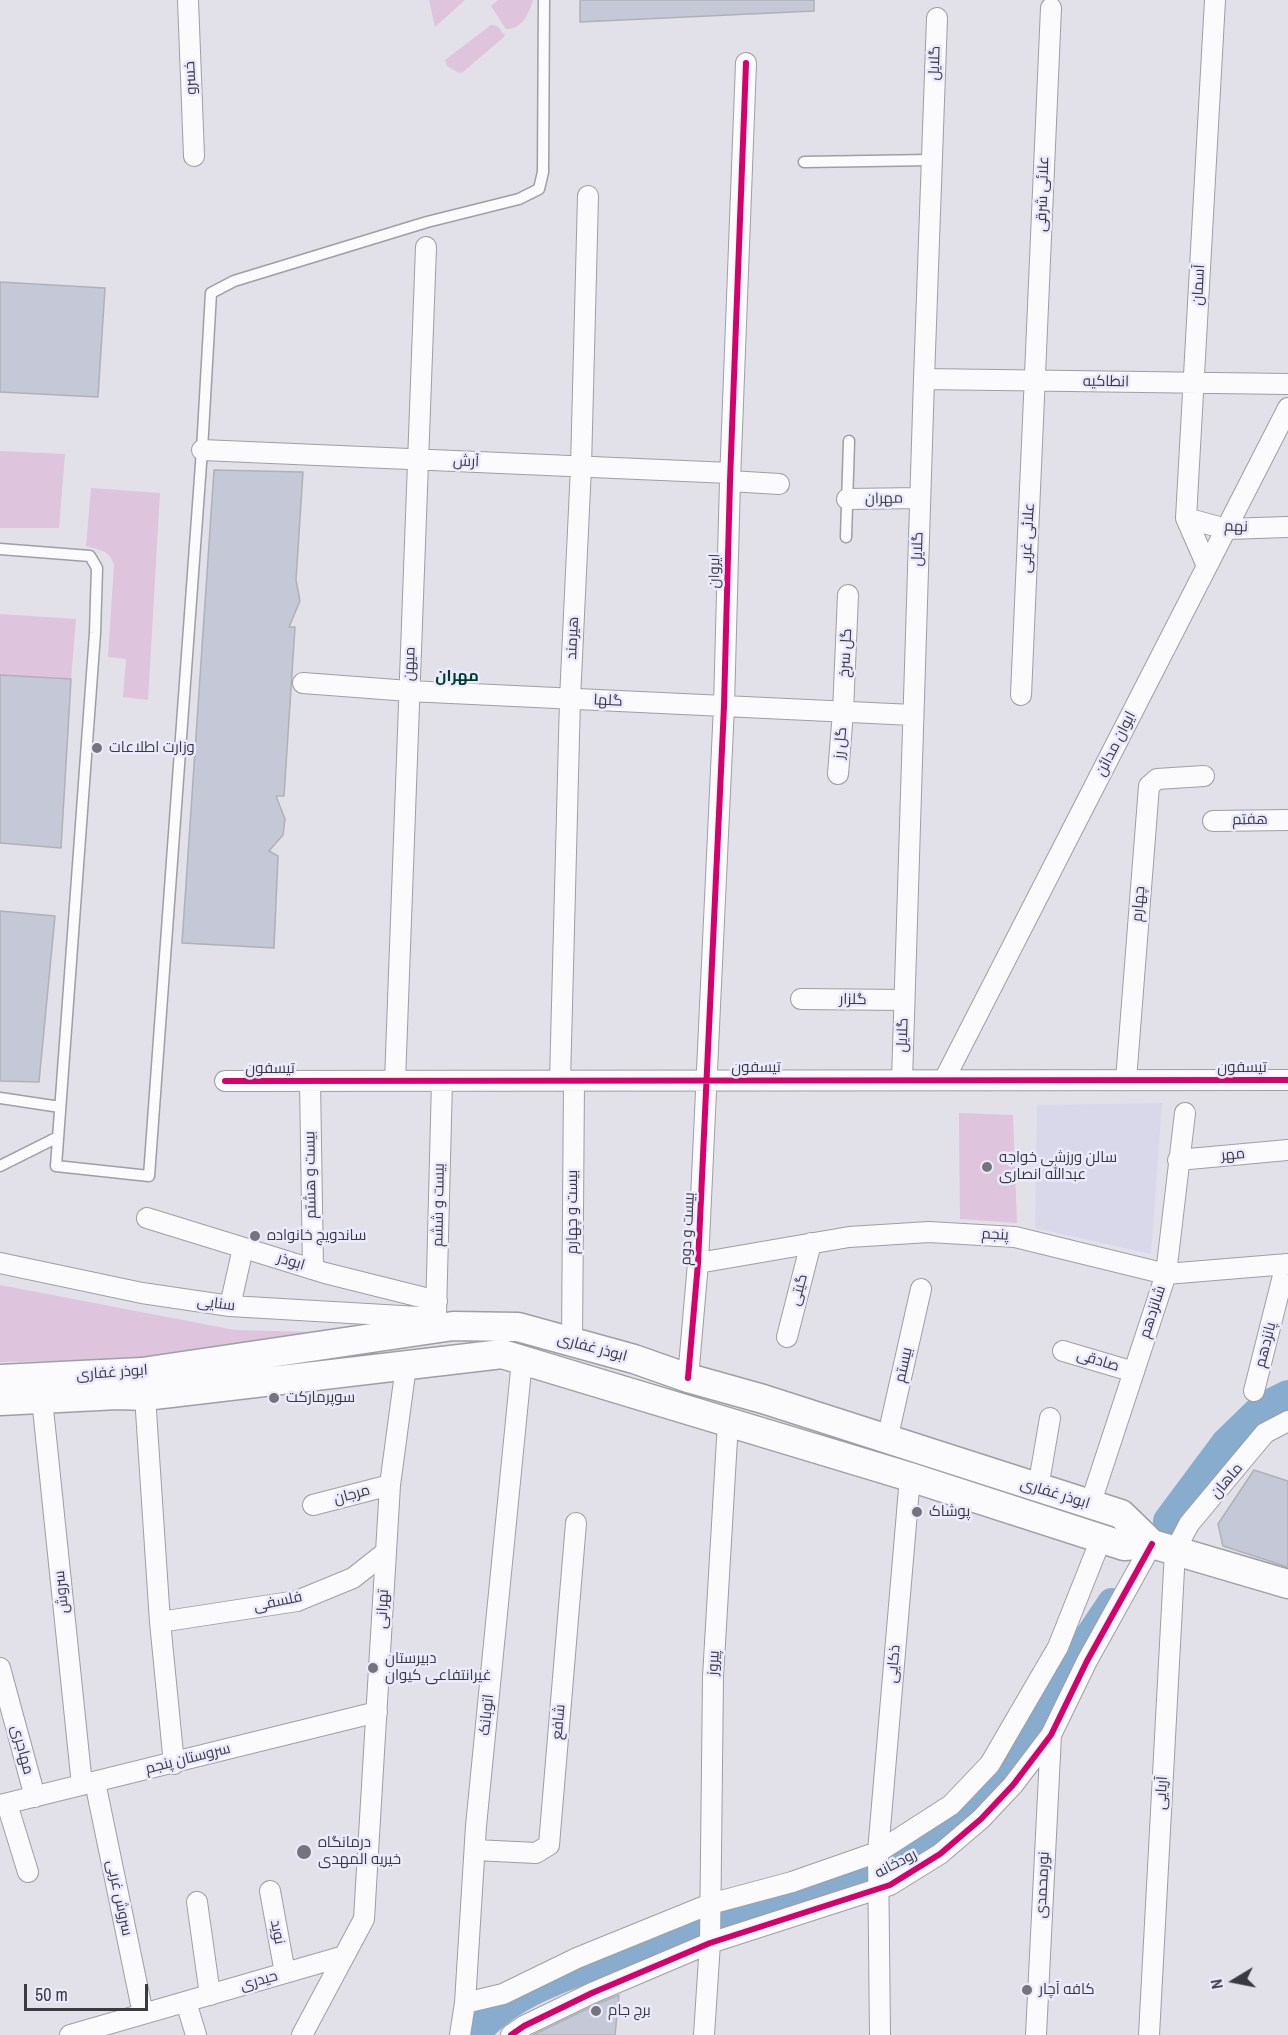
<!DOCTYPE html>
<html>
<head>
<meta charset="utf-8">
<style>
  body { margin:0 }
  #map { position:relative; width:1288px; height:2035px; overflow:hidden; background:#e2e1ea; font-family:"Archivo Narrow",sans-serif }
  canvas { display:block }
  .north { position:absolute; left:1204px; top:1951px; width:60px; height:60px; -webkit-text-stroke:4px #ebeafc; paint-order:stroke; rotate:260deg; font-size:16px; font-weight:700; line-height:24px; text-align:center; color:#3a3a41 }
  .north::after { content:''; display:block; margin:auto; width:21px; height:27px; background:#3a3a41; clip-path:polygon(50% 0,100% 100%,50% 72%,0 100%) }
  .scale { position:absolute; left:24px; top:1984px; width:124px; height:27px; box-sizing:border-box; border:3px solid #3a3a41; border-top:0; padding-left:8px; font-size:18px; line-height:21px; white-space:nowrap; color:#3a3a41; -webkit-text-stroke:4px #ebeafc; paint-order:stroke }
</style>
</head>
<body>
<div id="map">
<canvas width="1288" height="2035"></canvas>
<div class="north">N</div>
<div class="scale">50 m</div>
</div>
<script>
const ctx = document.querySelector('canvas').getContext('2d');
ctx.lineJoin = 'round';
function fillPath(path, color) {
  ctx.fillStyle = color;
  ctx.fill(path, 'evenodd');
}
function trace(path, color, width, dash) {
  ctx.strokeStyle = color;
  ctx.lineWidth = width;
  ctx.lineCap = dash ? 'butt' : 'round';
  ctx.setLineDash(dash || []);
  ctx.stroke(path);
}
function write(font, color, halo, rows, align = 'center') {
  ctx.font = font + ' "Archivo Narrow",Cairo,sans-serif';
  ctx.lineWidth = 5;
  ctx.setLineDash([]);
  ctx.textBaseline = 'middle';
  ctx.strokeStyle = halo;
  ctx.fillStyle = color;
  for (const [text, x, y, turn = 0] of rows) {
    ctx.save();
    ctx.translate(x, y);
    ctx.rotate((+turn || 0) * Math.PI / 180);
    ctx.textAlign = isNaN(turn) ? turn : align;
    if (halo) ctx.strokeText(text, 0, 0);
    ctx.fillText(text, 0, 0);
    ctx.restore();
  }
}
fillPath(new Path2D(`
  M1162,1103L1151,1254L1035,1228L1037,1105Z`), '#d9d8ea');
fillPath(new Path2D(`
  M429,0H465L435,27Z
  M498,0H533C529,13 522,30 506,29L491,6Z
  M491,25C497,25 500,27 502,33L505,34L504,37L463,72L459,73L447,66L445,60Z
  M0,451L65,454L59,528H0Z
  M91,488L160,493L148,700L123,697L126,659L108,657L114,565C110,550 99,550 86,546Z
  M0,614L76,619L71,679L0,675Z
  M959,1113L1013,1115L1017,1223L960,1219Z
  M0,1285L235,1330L361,1333L230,1358L0,1362Z`), '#dec4dd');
trace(new Path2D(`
  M1168,1521L1226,1443L1262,1408L1288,1395
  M475,2034C511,1991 570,1975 621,1955C713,1920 808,1891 901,1858L930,1840L984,1798L1020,1740L1112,1603`), '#88acce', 30);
const building = new Path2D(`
  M580,0H814V11L580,22Z
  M0,282L105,288L98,397L0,392Z
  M214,470L303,472L296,580L300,601L289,627H295L284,796H276L285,819L283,835L269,851L278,856L274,948L182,943Z
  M0,675L71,679L61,848L0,843Z
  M0,911L55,916L39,1082L0,1081Z
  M1254,1470L1288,1481V1567L1223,1546L1218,1524Z
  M619,1995L615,2035H533L597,2004Z`);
fillPath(building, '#c4c8d7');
trace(building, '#afb1b7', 1.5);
const service = new Path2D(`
  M804,162L931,160
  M846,537L849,441
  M0,549L90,556L97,568L95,633L56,1166L149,1176L202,450L211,293L234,281L427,222L519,199L539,189L543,172L544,0
  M0,1098L60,1107
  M0,1166L58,1137`);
const minor = new Path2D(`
  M188,0L194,156
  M924,379L1288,384
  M202,450L730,473
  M730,481L779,484
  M847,499L920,498
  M1186,518L1226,529L1288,527
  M1207,566L1186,518L1215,0
  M303,683L409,691L913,715
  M1021,695L1051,8
  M838,774L843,712L848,595
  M1213,821L1288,820
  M801,999L904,1000
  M902,1080L924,379L937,18
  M944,1080L1288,408
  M1126,1080L1149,786L1157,779L1204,776
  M225,1081L1288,1080
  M310,1081L313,1269
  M395,1081L426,247
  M560,1081L570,699L581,467L588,196
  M1178,1160L1288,1150
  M147,1218L325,1273L437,1301
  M0,1263L142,1293L230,1306L436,1318
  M698,1263L849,1237L929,1232L1015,1237L1166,1274L1288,1264
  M230,1306L243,1248
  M436,1314L442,1081
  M787,1337L811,1243
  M572,1342L574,1081
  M1063,1351L1134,1372
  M688,1378L698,1263L724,706L730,481L746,63
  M1254,1391L1286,1264
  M145,1396L160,1622L174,1764
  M42,1399L82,1785
  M887,1440L921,1289
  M1038,1488L1050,1418
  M313,1505L390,1485
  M1090,1505L1166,1274L1185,1113
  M160,1622L297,1601L353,1578L386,1552
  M0,1668L35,1797
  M95,1782L143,2014
  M7,1804L28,1872
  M0,1805L377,1712
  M475,1850L536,1853L549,1845L576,1523
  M270,1891L285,1973
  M197,1902L210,1995
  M186,2002L196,2035
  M465,2003L503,1994L577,1958L710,1904L792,1882L878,1852L951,1805L990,1764L1058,1647L1101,1539
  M70,2035L344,1956
  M302,2035L364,1919L390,1485L406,1366
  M460,2035L465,2003L476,1826L522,1360
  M511,2035L524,2026L592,1993L710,1943L890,1885L940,1854L981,1819L1013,1785L1051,1735L1087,1661L1152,1544
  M704,2035L710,1943L713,1677L728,1422
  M880,2035L878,1852L910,1477
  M1036,2035L1051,1735
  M1149,2035L1175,1551L1189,1524L1265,1433L1288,1421`);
const secondary = new Path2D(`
  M0,1379L142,1372L453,1326L518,1327L634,1359L688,1378L763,1399L1121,1514L1152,1544
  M0,1401L118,1395L145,1396L502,1354L910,1477L1124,1546L1152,1544L1288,1584`);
trace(service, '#9e9ea5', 13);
trace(minor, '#9e9ea5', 22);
trace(secondary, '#9e9ea5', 31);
trace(service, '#fbfafc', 10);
trace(minor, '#fbfafc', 20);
trace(secondary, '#fbfafc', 28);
trace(new Path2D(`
  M225,1081L1288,1080
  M688,1378L698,1263L724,706L730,481L746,63
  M511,2035L524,2026L592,1993L710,1943L890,1885L940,1854L981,1819L1013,1785L1051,1735L1087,1661L1152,1544`), '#d6006c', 6);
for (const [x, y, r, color] of [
  [97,748,6,"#75747c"],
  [987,1167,6,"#75747c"],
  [255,1236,6,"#75747c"],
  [274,1398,6,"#75747c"],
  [917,1512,6,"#75747c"],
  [373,1668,6,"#75747c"],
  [304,1852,8,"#75747c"],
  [1027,1990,6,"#75747c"],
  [596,2011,6,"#75747c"]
]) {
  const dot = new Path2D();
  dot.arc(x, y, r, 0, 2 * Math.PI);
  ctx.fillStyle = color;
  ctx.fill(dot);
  trace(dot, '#ebeafc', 2);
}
write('15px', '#3a3a41', '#ebeafc', [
  ["گلایل",935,63,-88],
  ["خسرو",191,78,-93],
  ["علائی شرقی",1043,194,-88],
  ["آسمان",1199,285,-87],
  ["انطاکیه",1106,382,1],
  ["آرش",466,462,2],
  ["مهران",884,499,-1],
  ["نهم",1236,527,2],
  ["علائی غربی",1028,538,-87],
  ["گلایل",918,549,-88],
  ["ایروان",715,571,-89],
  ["هیرمند",573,638,-87],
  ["گل سرخ",846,653,-87],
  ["میهن",410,664,-88],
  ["گلها",608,701,3],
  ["گل رز",841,743,-85],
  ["ایوان مدائن",1116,744,-63],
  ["هفتم",1250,820,-1],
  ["چهارم",1139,904,-85],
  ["گلزار",853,1000,1],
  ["گلایل",903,1035,-88],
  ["تیسفون",756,1068],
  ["تیسفون",1242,1068],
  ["تیسفون",270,1069],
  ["مهر",1233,1155,-5],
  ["بیست و هشتم",311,1175,-91],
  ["بیست و ششم",439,1205,-89],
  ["بیست و چهارم",573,1212,-90],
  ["بیست و دوم",688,1229,-87],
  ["پنجم",995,1235,3],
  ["ابوذر",291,1262,17],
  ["گیتی",799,1290,-75],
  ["سنایی",216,1304,7],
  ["شانزدهم",1153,1312,-72],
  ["پانزدهم",1266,1345,-76],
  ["ابوذر غفاری",592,1348,15],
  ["صادقی",1098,1361,17],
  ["بیستم",904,1365,-77],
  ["ابوذر غفاری",112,1373,-4],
  ["ماهان",1227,1481,-50],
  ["ابوذر غفاری",1055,1494,17],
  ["مرجان",352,1495,-15],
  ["سروش",62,1592,-96],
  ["فلسفی",278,1602,-12],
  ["تهرانی",383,1609,-87],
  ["پیروز",714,1663,-87],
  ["ذکایی",894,1664,-85],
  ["اتوبانک",487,1715,-84],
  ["شافع",559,1722,-85],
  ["مهاجری",22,1750,75],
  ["سروستان پنجم",188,1759,-14],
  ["آریایی",1162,1793,-87],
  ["رودخانه",896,1864,-28],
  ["نورمحمدی",1043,1885,-87],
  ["سروش غربی",119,1898,78],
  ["نوید",277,1932,79],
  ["حیدری",259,1981,-16]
]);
write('15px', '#3a3a41', '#ebeafc', [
  ["وزارت اطلاعات",109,748],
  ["سالن ورزشی خواجه",999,1158],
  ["عبدالله انصاری",999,1175],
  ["ساندویچ خانواده",267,1236],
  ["سوپرمارکت",286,1398],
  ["پوشاک",929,1512],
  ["دبیرستان",385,1659],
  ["غیرانتفاعی کیوان",385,1676],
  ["درمانگاه",318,1843],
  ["خیریه المهدی",318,1860],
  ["کافه آچار",1039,1990],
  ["برج جام",608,2011]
], 'left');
write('bold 16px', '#003b31', '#ebeafc', [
  ["مهران",457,677]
]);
</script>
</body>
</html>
